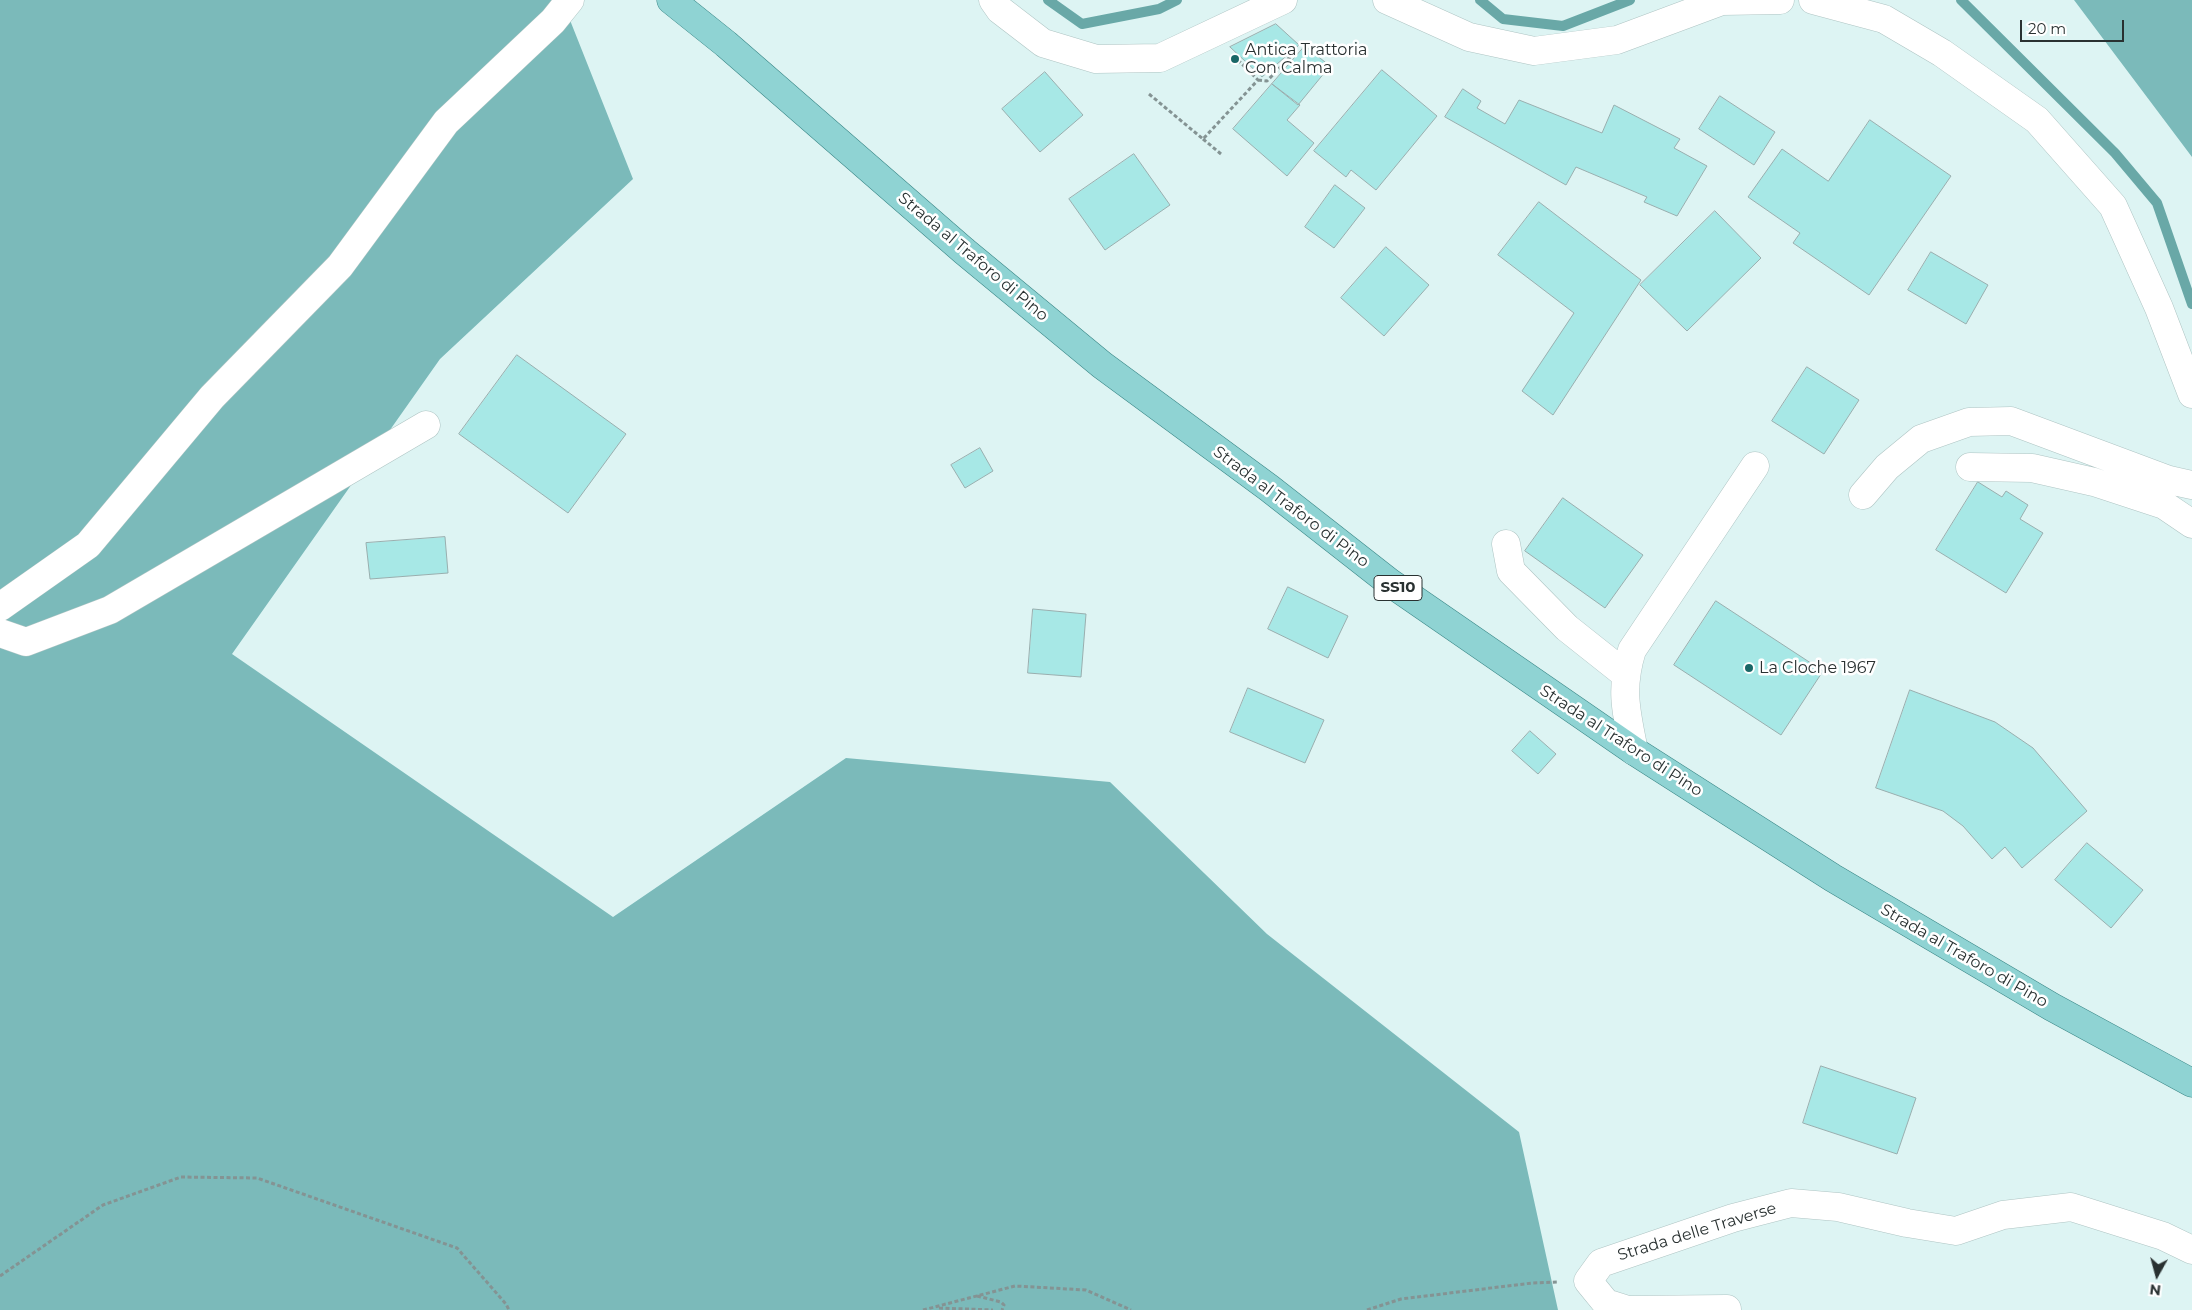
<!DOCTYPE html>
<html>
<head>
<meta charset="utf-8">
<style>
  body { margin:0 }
  #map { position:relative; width:2192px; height:1310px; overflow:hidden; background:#ddf4f3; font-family:Montserrat,sans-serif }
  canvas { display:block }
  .north { position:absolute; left:2132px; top:1250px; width:50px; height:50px; -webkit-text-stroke:4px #fff; paint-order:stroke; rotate:187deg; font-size:14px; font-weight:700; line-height:20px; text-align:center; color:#293131 }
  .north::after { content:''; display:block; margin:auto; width:18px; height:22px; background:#293131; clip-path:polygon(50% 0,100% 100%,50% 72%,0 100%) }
  .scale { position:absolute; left:2020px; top:20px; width:104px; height:22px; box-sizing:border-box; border:2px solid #293131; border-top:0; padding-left:6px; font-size:15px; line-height:18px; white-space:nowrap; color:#293131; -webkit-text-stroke:4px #fff; paint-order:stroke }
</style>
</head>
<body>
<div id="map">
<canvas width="2192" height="1310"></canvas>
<div class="north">N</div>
<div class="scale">20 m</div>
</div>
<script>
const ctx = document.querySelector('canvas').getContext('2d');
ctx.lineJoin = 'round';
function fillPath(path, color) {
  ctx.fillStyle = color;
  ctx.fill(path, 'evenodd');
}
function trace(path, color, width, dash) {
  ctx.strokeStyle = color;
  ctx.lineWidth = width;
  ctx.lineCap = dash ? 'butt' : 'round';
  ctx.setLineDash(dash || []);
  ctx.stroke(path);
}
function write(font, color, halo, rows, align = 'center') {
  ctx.font = font + ' Montserrat,sans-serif';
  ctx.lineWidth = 5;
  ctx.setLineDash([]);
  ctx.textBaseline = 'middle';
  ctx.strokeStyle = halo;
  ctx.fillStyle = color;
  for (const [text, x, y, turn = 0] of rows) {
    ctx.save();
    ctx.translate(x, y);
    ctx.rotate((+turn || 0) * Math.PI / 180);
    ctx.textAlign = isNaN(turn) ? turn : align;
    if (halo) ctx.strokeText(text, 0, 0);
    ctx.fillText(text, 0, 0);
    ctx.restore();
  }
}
fillPath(new Path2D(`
  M0,0H562L633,179L440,359L232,654L613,917L846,758L1110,782L1267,934L1519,1132L1558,1310H0Z
  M2074,0H2192V157Z`), '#7bbaba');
trace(new Path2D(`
  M1048,0L1082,24L1159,9L1177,0
  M1480,0L1503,19L1563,26L1630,0
  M1961,0L2115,153L2157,203L2192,304`), '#69a8a7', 10);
const building = new Path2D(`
  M1276,24L1299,45L1262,77L1230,47Z
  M1305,46L1330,66L1298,105L1272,84Z
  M1382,70L1437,116L1376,190L1351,170L1346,177L1314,151Z
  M1045,72L1083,115L1040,152L1002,109Z
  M1272,84L1300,105L1287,120L1314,143L1287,176L1233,129Z
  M1463,89L1481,101L1477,108L1505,124L1519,100L1602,133L1614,105L1680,139L1674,148L1707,166L1677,216L1644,202L1647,197L1576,167L1566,185L1445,117Z
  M1720,96L1775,132L1754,165L1699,129Z
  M1870,120L1951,176L1869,295L1793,243L1800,233L1748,197L1782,149L1828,181Z
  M1134,154L1170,205L1105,250L1069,199Z
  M1335,185L1365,208L1334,248L1305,227Z
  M1539,202L1641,280L1553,415L1522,391L1574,313L1498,255Z
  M1715,211L1761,258L1687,331L1640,285Z
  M1386,247L1429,285L1384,336L1341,298Z
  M1931,252L1988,285L1966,324L1908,290Z
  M517,355L626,434L568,513L459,434Z
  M1807,367L1859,400L1824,454L1772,421Z
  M980,448L993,471L965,488L951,465Z
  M1978,482L2002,497L2006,491L2028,505L2020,519L2043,533L2006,593L1936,550Z
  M1563,498L1643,555L1605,608L1525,551Z
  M445,537L448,573L370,579L366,543Z
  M1288,587L1348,616L1328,658L1268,629Z
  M1716,601L1823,671L1781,735L1674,665Z
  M1033,609L1086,614L1081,677L1028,673Z
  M1248,688L1324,720L1305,763L1230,732Z
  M1910,690L1995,722L2033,748L2087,811L2022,868L2005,847L1992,859L1963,826L1943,811L1876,788Z
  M1530,731L1556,754L1538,774L1512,751Z
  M2087,843L2143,890L2111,928L2055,880Z
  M1821,1066L1916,1098L1897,1154L1803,1123Z`);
fillPath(building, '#a7e8e6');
trace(building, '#99aeae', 1);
const minor = new Path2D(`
  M993,0L1000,10L1043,43L1096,59L1160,58L1283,0
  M1387,0L1469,37L1534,51L1617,40L1722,1L1780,0
  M1813,0L1884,19L1942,53L2037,120L2113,206L2159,308L2192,394
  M1970,467L2032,468L2094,482L2164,505L2192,524
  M1863,495L1887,467L1921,439L1969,422L2011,421L2169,480L2192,485
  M1506,544L1511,571L1567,628L1625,674
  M0,607L88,545L212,397L340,266L446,122L553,21L570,0
  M0,633L26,642L110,610L426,425
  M1634,751C1626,712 1620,688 1632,650L1755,466
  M1727,1309L1628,1310L1606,1303L1588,1281L1601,1263L1733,1218L1791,1203L1838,1207L1907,1223L1956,1231L2003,1215L2071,1207L2163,1236L2192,1250`);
const major = new Path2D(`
  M671,0L726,44L964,251L1102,365L1269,488L1389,582L1634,751L1833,878L2052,1007L2192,1083`);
trace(minor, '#aec4c3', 29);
trace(major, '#3b8787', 29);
trace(new Path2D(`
  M1258,80L1267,81L1290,57
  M1149,94L1203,139L1258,80L1235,57
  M1203,139L1221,154
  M0,1276L103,1205L181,1177L257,1178L457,1248L506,1304L509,1310
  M977,1296L1001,1302L1004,1305L1002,1310
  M939,1308L993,1310
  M923,1310L1015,1286L1086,1290L1131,1310
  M1367,1310L1401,1299L1532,1283L1557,1282`), '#849393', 3, [4, 2.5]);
trace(minor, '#fff', 28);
trace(major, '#8fd3d3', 28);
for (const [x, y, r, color] of [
  [1235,59,5,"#196767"],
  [1749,668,5,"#196767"]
]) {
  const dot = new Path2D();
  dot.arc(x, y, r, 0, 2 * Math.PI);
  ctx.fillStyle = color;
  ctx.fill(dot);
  trace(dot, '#fff', 2);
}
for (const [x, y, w] of [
  [1398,588,48]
]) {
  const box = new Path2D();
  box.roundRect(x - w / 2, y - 12.5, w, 25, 4);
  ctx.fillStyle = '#fff';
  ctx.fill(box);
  trace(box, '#293131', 1);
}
write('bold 15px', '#293131', null, [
  ["SS10",1398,588]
]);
write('16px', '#293131', '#fff', [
  ["Antica Trattoria",1245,50],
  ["Con Calma",1245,68],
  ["La Cloche 1967",1759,668]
], 'left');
write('16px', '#293131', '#fff', [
  ["Strada al Traforo di Pino",973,257,40],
  ["Strada al Traforo di Pino",1291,507,37],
  ["Strada al Traforo di Pino",1621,741,33],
  ["Strada al Traforo di Pino",1964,956,30],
  ["Strada delle Traverse",1697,1232,-17]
]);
</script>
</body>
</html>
